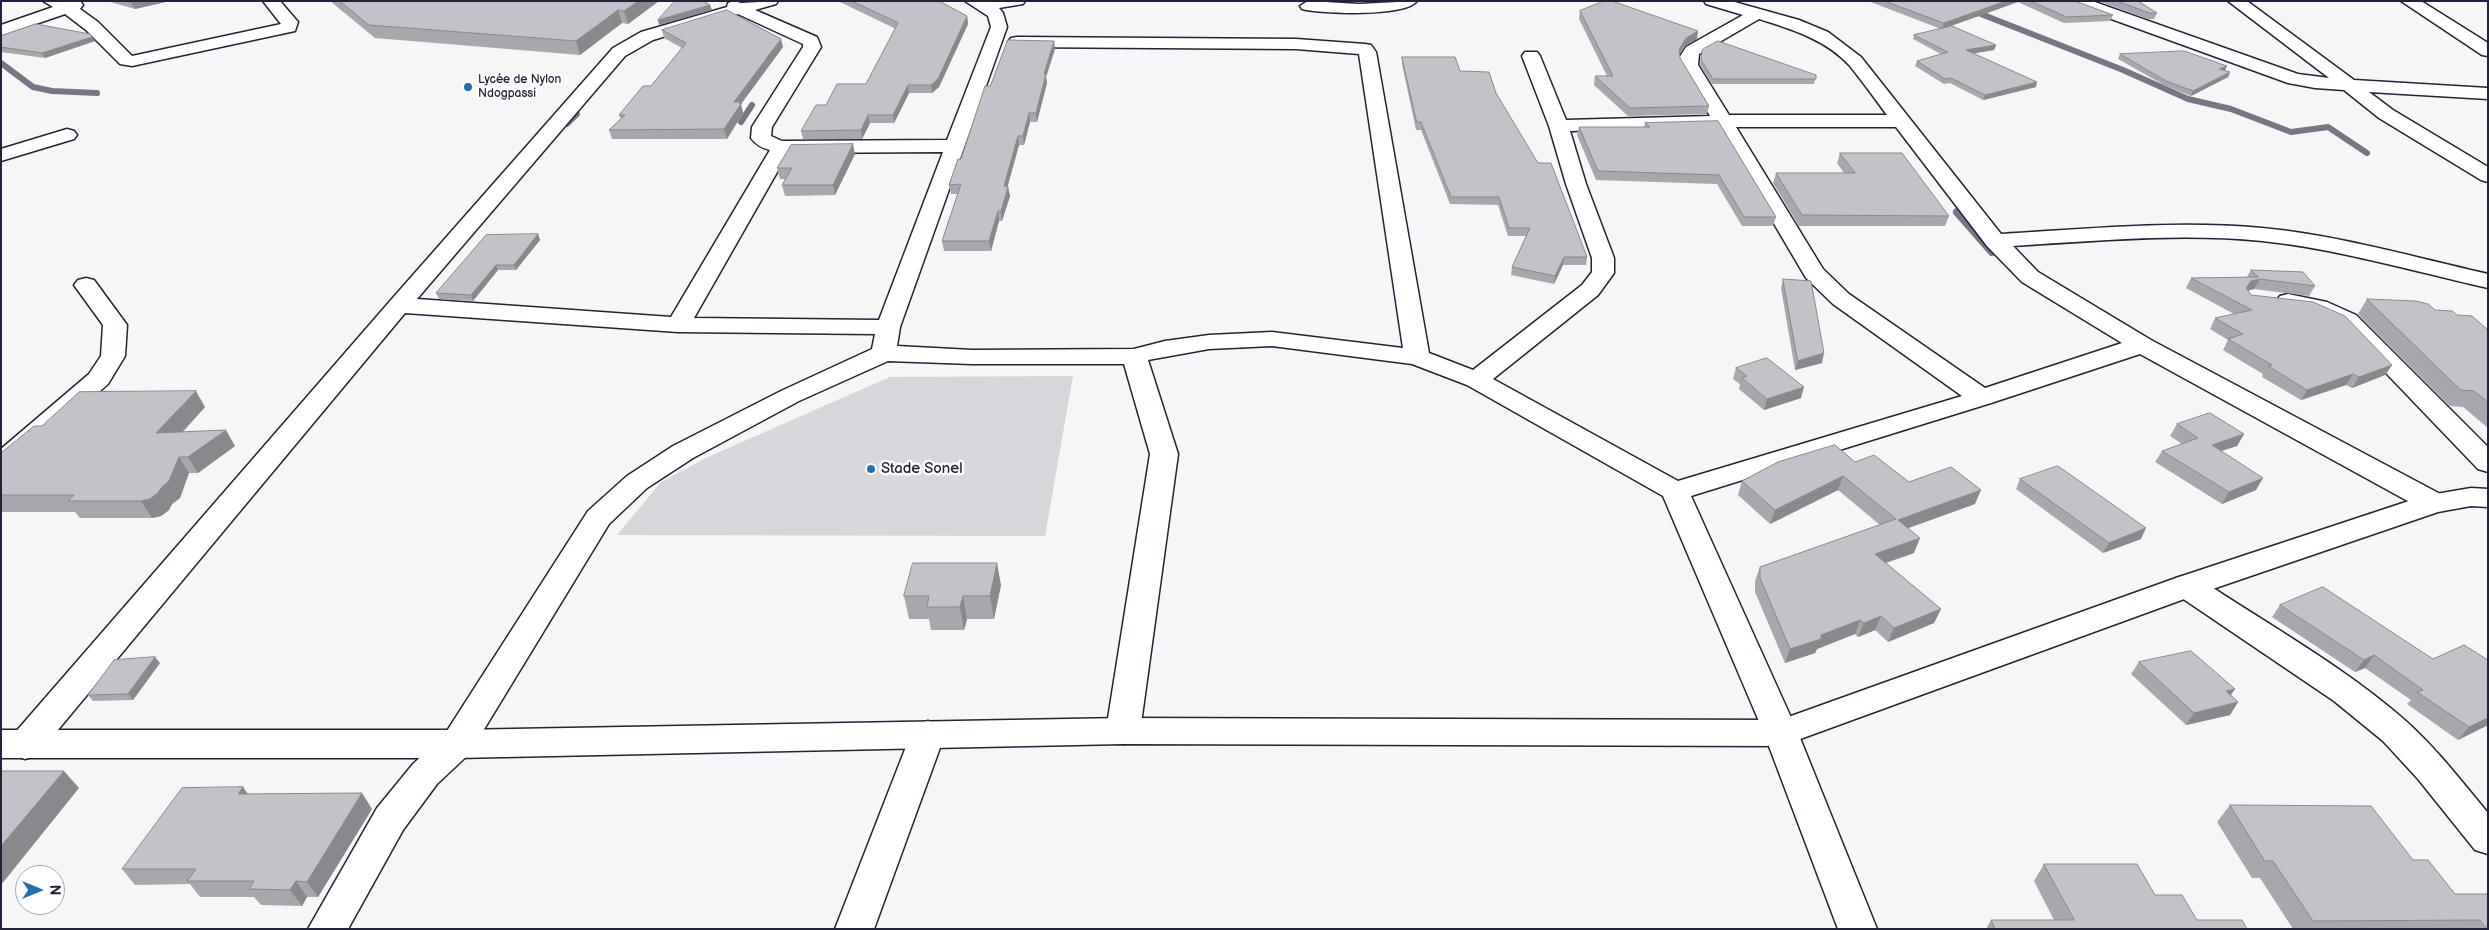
<!DOCTYPE html>
<html>
<head>
<meta charset="utf-8">
<style>
  body { margin:0 }
  #map { position:relative; width:2489px; height:930px; overflow:hidden; background:#f6f6f7; font-family:"Balsamiq Sans",sans-serif }
  canvas { display:block }
  .frame { position:absolute; inset:0; border:2px solid #22223b; pointer-events:none }
  .north { position:absolute; left:15px; top:865px; width:50px; height:50px; box-sizing:border-box; background:#fff; border:1px solid #a7a7b1; border-radius:50%; rotate:90deg; font-size:14px; font-weight:700; line-height:20px; text-align:center; color:#22223b }
  .north::after { content:''; display:block; margin:auto; width:18px; height:22px; background:#1f6fb2; clip-path:polygon(50% 0,100% 100%,50% 72%,0 100%) }
</style>
</head>
<body>
<div id="map">
<canvas width="2489" height="930"></canvas>
<div class="frame"></div>
<div class="north">N</div>
</div>
<script>
const ctx = document.querySelector('canvas').getContext('2d');
ctx.lineJoin = 'round';
function fillPath(path, color) {
  ctx.fillStyle = color;
  ctx.fill(path, 'evenodd');
}
function trace(path, color, width, dash) {
  ctx.strokeStyle = color;
  ctx.lineWidth = width;
  ctx.lineCap = dash ? 'butt' : 'round';
  ctx.setLineDash(dash || []);
  ctx.stroke(path);
}
function write(font, color, halo, rows, align = 'center') {
  ctx.font = font + ' "Balsamiq Sans",sans-serif';
  ctx.lineWidth = 5;
  ctx.setLineDash([]);
  ctx.textBaseline = 'middle';
  ctx.strokeStyle = halo;
  ctx.fillStyle = color;
  for (const [text, x, y, turn = 0] of rows) {
    ctx.save();
    ctx.translate(x, y);
    ctx.rotate((+turn || 0) * Math.PI / 180);
    ctx.textAlign = isNaN(turn) ? turn : align;
    if (halo) ctx.strokeText(text, 0, 0);
    ctx.fillText(text, 0, 0);
    ctx.restore();
  }
}
fillPath(new Path2D(`
  M1073,376L1045,536L617,535L661,482L710,456L890,377Z`), '#d7d7db');
trace(new Path2D(`
  M1948,1L2123,70L2188,99L2231,109L2291,132L2328,127L2367,153
  M1,63L33,87L52,91L97,93
  M741,122L752,105
  M567,124L577,114`), '#767685', 6);
trace(new Path2D(`
  M1957,212L1992,252`), '#767685', 8);
const minor = new Path2D(`
  M43,1L81,2L83,5L80,9L98,22L132,56L281,24L263,1H280L298,22L295,31L132,66L120,64L86,30L65,14L1,36V25L53,7Z
  M734,1L741,3L778,1L776,4L755,10L817,37L821,47L772,127L771,136L782,141L947,140L991,27L988,16L965,1H1025L1023,4L999,8L1003,13L1007,27L900,327L897,346L972,350L1134,349L1165,341L1209,335L1272,332L1403,348L1359,54L1296,49L1017,47L1011,46L1008,42L1011,38L1017,37L1296,39L1365,44L1371,45L1376,52L1429,353L1473,370L1582,285L1592,272V258L1566,184L1549,126L1522,56L1525,52H1537L1540,56L1566,120L1710,116L1680,65L1679,58L1686,47L1743,15L1706,4L1704,1H1731L1799,20L1828,32L1861,57L2001,234C2088,229 2175,220 2262,228C2338,235 2413,257 2488,274V288C2413,271 2338,249 2262,241C2179,233 2096,241 2013,246L2038,272L2151,340L2444,496L2448,503L2444,510L2434,512L2424,510L2140,354L1991,403L1691,496L1798,733L1877,929H1838L1764,733L1663,496L1467,385L1412,364L1272,346L1209,349L1148,360L1178,454L1140,731L1135,740L1123,744L1111,740L1106,731L1150,454L1124,364H972L888,361L799,401L693,458L647,488L609,524L469,754L437,784L403,830L348,929H308L377,808L413,764L445,734L588,511L627,476L673,446L781,391L872,349L875,334L678,332L405,313L37,755L25,759L13,755L8,745L13,735L391,300L613,48L641,32L727,7L728,3ZM738,14L803,44V47L752,127L751,138C756,145 762,148 770,150L671,317L417,299L625,56L653,40ZM1759,19C1791,29 1827,40 1850,66C1863,82 1875,99 1887,115H1729L1698,65L1699,54ZM1717,127L1806,278L1833,304L1962,396L1678,481L1493,379L1598,295L1614,273V258L1586,184L1570,131ZM1736,127H1896L1987,246L2022,282L2122,343L1985,388L1849,294L1823,269ZM943,152L879,320L694,318L788,153Z
  M1308,1L1359,4L1417,1C1406,17 1321,14 1302,9L1300,6Z
  M2068,1H2092L2298,74L2329,78L2228,1H2247L2354,80L2488,88V99L2369,92L2393,110L2488,167V182L2481,180L2379,118L2344,90L2315,88L2288,83L2070,4Z
  M2401,1H2421L2488,43V56L2482,55Z
  M67,129L74,131L77,135L74,139L1,161V149Z
  M86,278L94,280L127,325L125,356L108,384L11,470L1,473V449L89,374L101,356L103,325L74,285L78,280Z
  M2288,294L2327,302L2356,315L2488,447V472L2478,469L2340,325L2311,312L2280,306L2276,301L2280,296Z
  M2187,575L2198,578C2267,624 2345,667 2407,722C2437,749 2462,782 2488,813V854L2475,850L2418,779L2383,741L2334,701L2176,594L2172,586L2176,578Z
  M928,721L940,725L945,734L874,929H835L911,734L916,725Z`);
const major = new Path2D(`
  M2471,488L2488,489V507L2471,506L2438,512L2198,594L1781,746L1123,744L457,758H1V730H457L1123,718L1780,720L2176,578L2424,496Z`);
trace(minor, '#22223b', 3);
trace(major, '#22223b', 3);
fillPath(minor, '#fff');
fillPath(major, '#fff');
fillPath(new Path2D(`
  M107,1H170L135,9Z
  M330,1H659L628,24L622,23L580,55L375,38Z
  M838,1H939L967,16L968,24L939,87L932,93H909L894,123H870L862,139H803L801,131L826,105L866,84L896,29Z
  M1868,1H2075L2113,15L2110,21L2064,23L2018,2L1948,27L1996,45L1994,50L1973,53L2036,87L1983,100L1950,83L1944,84L1915,66L1917,61L1941,54L1913,39L1914,35L1941,29Z
  M2098,1H2138L2157,13L2154,19H2148Z
  M1580,11L1697,39L1684,46L1679,54L1680,58L1709,106L1707,114L1628,116L1594,85L1595,76H1607L1579,19Z
  M662,30L783,47L741,104L743,113L727,139H612L609,130L621,119L619,115L651,86L682,48L664,38Z
  M1,36L92,37L95,41L45,58L1,52Z
  M1055,49L1046,77L1047,83L1037,122H1030L1024,145H1019L1007,187H1008L1010,196L1002,221H999L991,251H944L942,241L958,194H951L949,185L961,159L990,86Z
  M1702,50L1816,75L1814,84H1712L1700,65Z
  M2120,54L2225,71L2230,72L2228,77L2191,96L2164,85L2118,59Z
  M1402,57L1460,71L1496,93L1587,257L1586,265H1563L1554,284L1511,275L1512,267L1526,236H1508L1498,205L1450,204L1421,130H1416L1402,64Z
  M1718,121L1776,217L1773,226H1742L1717,184L1596,180L1577,135L1579,127H1644L1645,123Z
  M1840,153L1949,216L1945,226H1799L1773,183L1776,173H1844L1837,163Z
  M855,154L835,195L785,196L782,185L786,179H780L777,168Z
  M538,234L540,240L516,270H498L473,301L439,299L436,293Z
  M2251,270L2315,286L2309,296L2254,289L2248,291L2251,295L2392,365L2385,375L2352,388L2346,385L2301,400L2262,377L2263,374L2223,350L2228,340L2210,329L2215,318L2234,314L2186,288L2191,278L2247,277Z
  M1783,279L1822,363L1795,370L1781,288Z
  M2367,299L2435,310L2457,315L2488,330V428L2463,407L2450,406L2358,314Z
  M1736,368L1801,398L1764,410L1739,389L1740,384L1733,379Z
  M205,407L183,432L235,446L198,473H189L180,498L172,504L169,510L161,516L152,518H80L75,512H1V453L42,426Z
  M2177,424L2244,434L2237,446L2221,451L2256,490L2222,504L2155,462L2162,451L2182,444L2170,436Z
  M1855,462L1909,482L1975,504L1908,528L1914,553L1886,563L1941,609L1934,623L1888,642L1875,630L1858,637L1855,634L1817,649L1815,653L1785,663L1755,592V581L1760,567L1880,525L1838,490L1770,524L1738,495L1742,481Z
  M2020,479L2141,539L2103,553L2016,489Z
  M1001,585L994,619H967L964,630H931L929,619H909L904,596Z
  M2280,605L2433,659L2488,660V727L2486,726L2458,740L2407,704L2411,700L2365,668L2355,672L2272,617Z
  M2139,662L2231,695L2238,702L2230,715L2186,725L2131,674Z
  M160,663L133,700L93,701L88,695Z
  M243,787L247,794L372,809L318,897H307L302,906L261,905L254,897H200L190,884L135,885L122,869Z
  M2230,805L2413,860L2455,894L2488,929H2293L2260,878H2252L2217,822Z
  M2044,864L2155,895L2197,920L2247,929H1986L1991,920H2054L2034,881Z`), '#a7a7ad');
fillPath(new Path2D(`
  M139,1H170L135,9L131,3Z
  M638,1H659L628,24L624,11Z
  M2006,1H2018V2L1942,29L1944,23Z
  M710,5L712,10L659,25L658,20Z
  M618,10L622,23L580,55L576,41Z
  M967,16L968,24L939,87L932,93L931,85Z
  M1698,31L1697,39L1684,46L1677,58L1679,50L1686,38Z
  M92,37L95,41L45,58L42,53Z
  M781,39L783,47L741,104L743,113L727,139L724,129L734,102Z
  M1054,41L1055,49L1046,77L1047,83L1037,122L1036,113L1044,74Z
  M1996,45L1994,50L1965,55L1966,50Z
  M2227,66L2225,71L2219,69Z
  M2230,72L2228,77L2191,96L2193,91Z
  M2037,82L2036,87L1983,100L1985,95Z
  M908,85L909,93L894,123L893,115Z
  M1029,113L1030,122L1024,145L1023,136Z
  M868,115L870,123L862,139L861,130Z
  M1018,136L1019,145L1005,196L1004,186Z
  M853,144L855,154L835,195L833,185Z
  M1008,187L1010,196L1002,221L1001,211Z
  M998,211L999,221L991,251L989,241Z
  M538,234L540,240L516,270L514,265Z
  M1564,257L1563,265L1554,284L1555,276Z
  M496,265L498,270L473,301L471,295Z
  M2260,279L2254,289L2246,291V288L2251,281Z
  M1824,353L1822,363L1795,370L1798,361Z
  M2392,365L2385,375L2352,388L2359,377Z
  M2353,374L2346,385L2301,400L2307,390Z
  M1804,387L1801,398L1764,410L1767,399Z
  M196,391L205,407L166,449L156,433Z
  M226,430L235,446L198,473L188,457Z
  M2244,434L2237,446L2205,456L2212,445Z
  M179,457L189,473L180,498L172,504L169,510L161,516L152,518L141,501Z
  M1843,476L1838,490L1770,524L1775,510Z
  M2263,478L2256,490L2222,504L2229,492Z
  M1981,490L1975,504L1892,534L1898,520Z
  M2146,528L2141,539L2103,553L2109,543Z
  M1920,538L1914,553L1870,568L1875,554Z
  M997,563L1001,585L994,619L990,596Z
  M963,596L967,619L964,630L960,607Z
  M1941,609L1934,623L1888,642L1894,628Z
  M1881,616L1875,630L1858,637L1864,623Z
  M1860,620L1855,634L1817,649L1815,653L1785,663L1790,649L1821,635Z
  M2374,655L2365,668L2355,672L2364,660Z
  M155,657L160,663L133,700L128,694Z
  M2235,689L2226,702V691Z
  M2238,702L2230,715L2186,725L2194,713Z
  M2488,718V724L2486,726L2458,740L2469,727Z
  M64,771L79,788L1,885V846Z
  M243,787L254,803L238,794Z
  M362,793L372,809L318,897L307,882Z
  M296,881L307,897L302,906L290,890Z`), '#88888d');
const building = new Path2D(`
  M126,1H139L131,3Z
  M340,1H638L624,11L618,10L576,41L369,25Z
  M675,1H703L710,5L658,20Z
  M852,1H939L967,16L938,79L931,85H908L893,115H868L861,130L801,131L816,105H826L837,84H866L898,23Z
  M1604,1H1612L1698,31L1686,38L1679,50L1680,58L1709,106L1630,108L1595,76H1613L1580,11Z
  M1885,1H2006L1944,23Z
  M2031,1H2075L2113,15L2067,17Z
  M2117,1H2138L2157,13H2150Z
  M727,10L781,39L734,102H741L739,104H741L724,129L609,130L625,115H619L643,86H651L686,43L662,30Z
  M36,24L90,34L92,37L42,53L1,47V36Z
  M1952,26L1996,45L1966,50L2037,82L1985,95L1951,78L1945,79L1917,61L1948,52L1914,35Z
  M1008,40L1054,41L1044,74H1046L1036,113H1029L1023,136H1018L1004,186L1008,187L1001,211H998L989,241H942L961,184L949,185L958,159H961L985,86H990Z
  M1718,41L1816,75V79H1713L1701,60L1702,50Z
  M2184,51L2227,66L2219,69L2230,72L2193,91L2166,81L2120,54Z
  M1402,57H1455L1460,71L1489,72L1496,93L1538,163H1551L1587,257H1564L1555,276L1512,267L1530,228H1509L1499,197H1451L1421,122H1417Z
  M1718,121L1776,217H1744L1719,175L1598,171L1579,127H1650L1645,123Z
  M853,144L833,185H782L792,168H777L791,145Z
  M1840,153H1902L1949,216L1802,215L1776,173H1855Z
  M538,234L514,265H496L471,295L436,293L486,235Z
  M2251,270L2303,272L2315,286L2260,279L2251,281L2246,288L2251,295L2313,302L2345,316L2392,365L2359,377L2353,374L2307,390L2268,366L2272,365L2228,339L2243,334L2215,318L2252,310L2191,278L2258,277Z
  M1783,279L1811,281L1824,353L1798,361Z
  M2367,299L2416,301L2428,304L2435,310L2452,311L2457,315L2472,316L2488,330V402L2474,391L2461,390Z
  M1767,358L1804,387L1767,399L1742,378L1747,376L1736,368Z
  M196,391L156,433L226,430L188,457H179L169,481L162,487L158,493L150,499L141,501H68L74,495H1V453L34,426H42L79,392Z
  M2210,413L2244,434L2212,445L2263,478L2229,492L2162,451L2198,438L2177,424Z
  M1835,445L1855,462L1874,455L1909,482L1951,467L1981,490L1898,520L1920,538L1875,554L1941,609L1894,628L1881,616L1864,623L1860,620L1821,635V639L1790,649L1760,578V567L1896,519L1843,476L1775,510L1742,481L1778,462Z
  M2058,466L2146,528L2109,543L2020,479Z
  M913,563H997L990,596H963L960,607H927L929,596H904Z
  M2323,587L2433,659L2464,645L2488,660V718L2469,727L2417,692L2423,690L2374,655L2364,660L2280,605Z
  M2191,651L2235,689L2226,691L2238,702L2194,713L2139,662Z
  M155,657L128,694L88,695L114,660Z
  M1,771H64L1,846Z
  M243,787L238,794L362,793L307,882L296,881L290,890L249,889L254,881H187L196,869H122L182,788Z
  M2230,805L2371,806L2413,860H2428L2455,894H2488V929H2487L2480,920L2313,921L2273,861H2265Z
  M2044,864H2137L2155,895H2182L2197,920H2242L2247,929H1995L1991,920H2074Z`);
fillPath(building, '#c2c2c9');
trace(building, '#88888d', 1);
for (const [x, y, r, color] of [
  [468,87,5,"#1f6fb2"],
  [871,469,5,"#1f6fb2"]
]) {
  const dot = new Path2D();
  dot.arc(x, y, r, 0, 2 * Math.PI);
  ctx.fillStyle = color;
  ctx.fill(dot);
  trace(dot, '#fff', 2);
}
write('12px', '#22223b', '#fff', [
  ["Lycée de Nylon",478,80],
  ["Ndogpassi",478,94]
], 'left');
write('15px', '#22223b', '#fff', [
  ["Stade Sonel",881,469]
], 'left');
</script>
</body>
</html>
